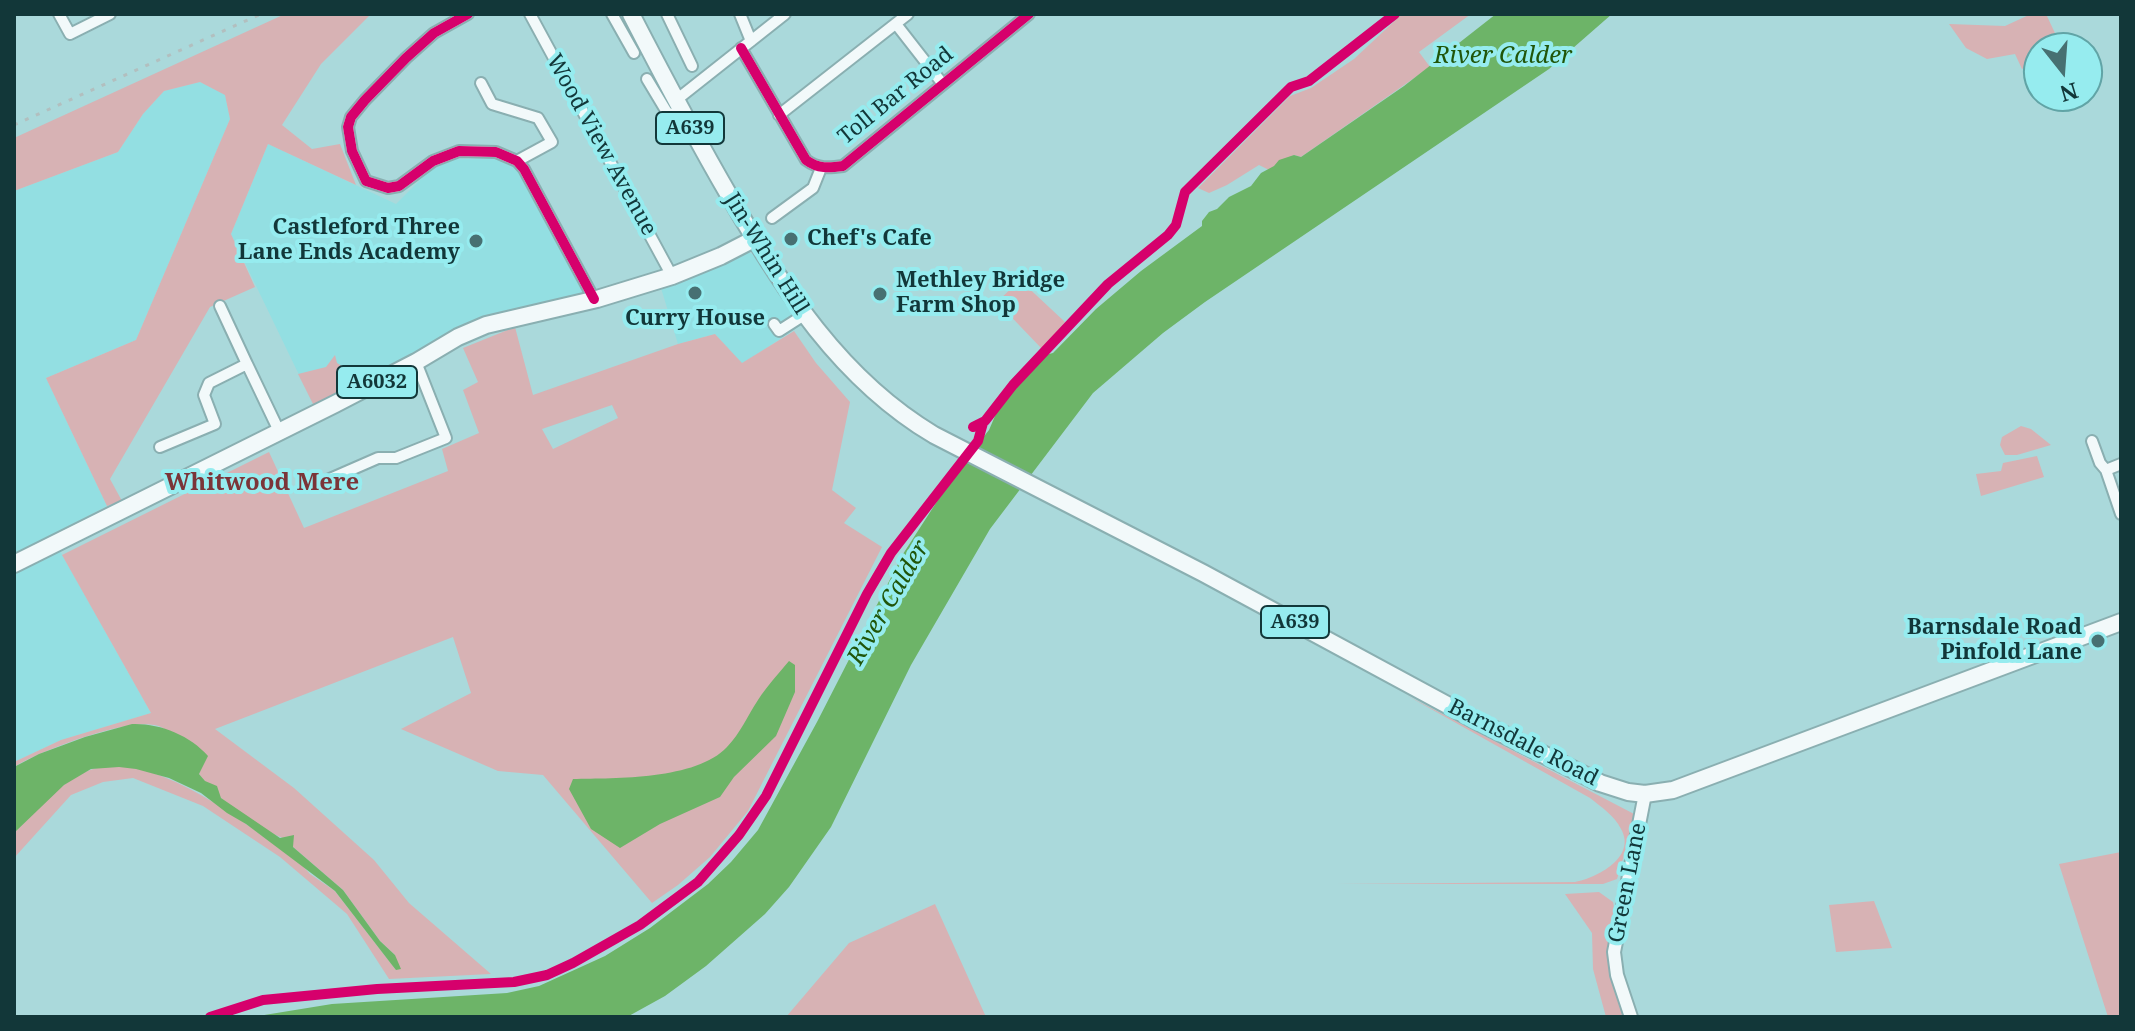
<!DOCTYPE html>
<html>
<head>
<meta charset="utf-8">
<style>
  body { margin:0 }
  #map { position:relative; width:2135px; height:1031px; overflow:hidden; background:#aad9db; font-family:"Noto Serif",serif }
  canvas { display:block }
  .frame { position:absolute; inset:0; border:16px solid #123739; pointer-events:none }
  .north { position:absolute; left:2023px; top:32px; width:80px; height:80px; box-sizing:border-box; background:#96ecef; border:2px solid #61a4a6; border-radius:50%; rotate:163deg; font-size:22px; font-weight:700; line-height:32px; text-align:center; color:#123739 }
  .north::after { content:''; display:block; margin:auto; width:28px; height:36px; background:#477072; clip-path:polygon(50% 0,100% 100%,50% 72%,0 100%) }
</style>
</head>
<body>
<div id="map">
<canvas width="2135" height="1031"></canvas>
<div class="frame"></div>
<div class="north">N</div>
</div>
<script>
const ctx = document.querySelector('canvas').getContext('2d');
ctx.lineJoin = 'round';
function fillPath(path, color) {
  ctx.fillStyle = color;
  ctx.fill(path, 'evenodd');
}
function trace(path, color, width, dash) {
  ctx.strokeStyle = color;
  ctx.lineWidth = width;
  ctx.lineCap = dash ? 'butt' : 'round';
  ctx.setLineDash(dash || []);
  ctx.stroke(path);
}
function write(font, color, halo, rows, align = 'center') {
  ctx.font = font + ' "Noto Serif",serif';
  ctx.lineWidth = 8;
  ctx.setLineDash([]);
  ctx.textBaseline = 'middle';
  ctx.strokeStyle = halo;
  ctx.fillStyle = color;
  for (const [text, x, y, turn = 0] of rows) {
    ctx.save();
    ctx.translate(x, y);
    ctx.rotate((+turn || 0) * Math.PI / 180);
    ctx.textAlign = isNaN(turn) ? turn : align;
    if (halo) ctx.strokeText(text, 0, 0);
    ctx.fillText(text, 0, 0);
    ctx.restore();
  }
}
fillPath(new Path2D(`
  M200,82L225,94L230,119L136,340L46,378L107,506L51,535L151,713L61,740L14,762V191L118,152L143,114L164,91Z
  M268,144L396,204L432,168L456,159L495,158L509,163L518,171L584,285L583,293L507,311L456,328L382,373L315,408L231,234Z
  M745,251L755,255L761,262L803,324L742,364L715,334L678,344L661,288Z`), '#93dfe2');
fillPath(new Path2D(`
  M285,14H371L321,64L282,125L312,149L340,144L356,185L268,144L231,234L255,287L210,307L110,479L122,501L107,506L46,378L136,340L230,119L225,95L200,82L164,91L143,114L118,152L14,191V138Z
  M1402,14H1471L1419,52L1430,67L1301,157L1294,155L1269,170L1259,165L1227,185L1209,193L1198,188L1290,96L1311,88L1354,59Z
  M2031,14H2046L2062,48H2039V61L2022,69L2015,54L1987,59L1966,48L1949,24L2005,26Z
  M1020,280L1065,322L1042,349L997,302Z
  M515,327L533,395L678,344L715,334L742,363L794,331L816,363L850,402L832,490L856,508L844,523L882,547L748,811L710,857L678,885L652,903L543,775L498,771L401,729L471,693L453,637L215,729L294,788L374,860L409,903L491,974L389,979L347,914L280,857L203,806L133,778L103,782L71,795L14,858V833C36,811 60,781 90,770C154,747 253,829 302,865L310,874L335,891L396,970L395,955L380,941L343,890L293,847V841C262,834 218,800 199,774L201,766C190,755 175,734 161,727C134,714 40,751 14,767V762L61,740L151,713L62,555L269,452L304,528L448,471L442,449L479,433L463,390L478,382L463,348ZM612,405L618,418L553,449L542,429Z
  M335,355L337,363L353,373L360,383L315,408L298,374L326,367Z
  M2021,426L2031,429L2051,445L2017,455H2005L2000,445L2002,437Z
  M2037,456L2044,477L1981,496L1976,474L2001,471L2003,463Z
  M1406,695L1636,815L1617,879L1603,884H1337L1575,882C1597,878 1637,857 1621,829C1614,815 1601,807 1590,798Z
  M2121,852V1017H2108L2059,864Z
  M1599,892L1613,902L1614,907L1610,951L1627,1017H1606L1593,969L1592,933L1565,894Z
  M1874,901L1892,948L1836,952L1829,905Z
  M935,904L986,1017H786L849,943Z`), '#d7b2b4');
fillPath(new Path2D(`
  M1496,14H1612L1549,69L1205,302L1163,333L1093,393L990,529L911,665L831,827L789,887L765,914L706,966L665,996L627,1017H252L332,1004L507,993L539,986L605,956L650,928L708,884L731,862L758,830L817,722L903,554L958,469L989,430L1001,402L1033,370C1035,361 1045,354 1053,353L1096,309L1141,271L1202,226V221L1209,212L1217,209L1229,197L1251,186L1261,173L1274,166L1279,160L1294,155L1301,157L1404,86Z
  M789,661L795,665V692L776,736L734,777L720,797L660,824L620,848L591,829L569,789L573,779C616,778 696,780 727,747C740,734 748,715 758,700C767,686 779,673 789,661Z
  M132,724C159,723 190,735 208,756L199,774L205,781L217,786L221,798L280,838L294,835L293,847L343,890L380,941L395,955L401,969L396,970L392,965L335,891L246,824L227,813L201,793L169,778L136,769L119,767L91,769L64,785L14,833V767L39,754L85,737Z`), '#6db468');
const minor = new Path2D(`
  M59,14L70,34L110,14
  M468,14L434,33L406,58L365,100L351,117L348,127L352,151L366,181L388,188L399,186L433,161L459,151L496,152L517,161L524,169L594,299
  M530,14L672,276
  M612,14L634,53
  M667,14L692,66
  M740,14L751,41
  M896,24L942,83
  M741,48L806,160C818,169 829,168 843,166L1029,14
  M647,79L668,114L682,113
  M481,83L492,104L538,118L552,142L517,161
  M675,101L785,14
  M779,115L908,14
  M772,218L813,188L821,168
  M220,306L247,364
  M774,324L779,331L804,315
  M2092,441L2100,463L2106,470L2121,514
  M160,447L215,424L204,395L209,383L247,364L279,431
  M2106,470L2121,464
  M323,482L378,458H396L446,438L416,362`);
const tertiary = new Path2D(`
  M1631,1017L1617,975L1614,952L1645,794`);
const primary = new Path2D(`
  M631,14C663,76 695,137 730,197C783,289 840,379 934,435L1203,573L1475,720L1600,783L1628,792L1645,794L1673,790L2121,622
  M14,564L335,404L416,362L458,337L486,325L597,299L672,276L721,256L754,239`);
trace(minor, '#8aafb1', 14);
trace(tertiary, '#8aafb1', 16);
trace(primary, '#8aafb1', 20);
trace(minor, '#f2f9fa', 10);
trace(tertiary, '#f2f9fa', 12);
trace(primary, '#f2f9fa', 16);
trace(new Path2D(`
  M14,125L261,14`), '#b2bfbf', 3, [4, 8]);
trace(new Path2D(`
  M468,14L434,33L406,58L365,100L351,117L348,127L352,151L366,181L388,188L399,186L433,161L459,151L496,152L517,161L524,169L594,299
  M741,48L806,160C818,169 829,168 843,166L1029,14
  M973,427L985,421L1013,385L1108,284L1168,235L1176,225L1185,192L1291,87L1309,81L1395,14
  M210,1017L263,1000L377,989L514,982L547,975L573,963L640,925L698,882L739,835L766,796L867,594L891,553L978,441L983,423`), '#d6006c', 10);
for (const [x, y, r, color] of [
  [791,239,8,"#477072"],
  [476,241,8,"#477072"],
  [695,293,8,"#477072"],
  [880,294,8,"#477072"],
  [2098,641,8,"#477072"]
]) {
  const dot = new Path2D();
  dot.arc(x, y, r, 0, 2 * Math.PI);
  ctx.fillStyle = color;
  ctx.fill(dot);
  trace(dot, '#96ecef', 3);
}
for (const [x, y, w] of [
  [690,128,68],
  [377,382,80],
  [1295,622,68]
]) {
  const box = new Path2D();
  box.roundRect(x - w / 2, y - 16, w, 32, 6);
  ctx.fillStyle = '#96ecef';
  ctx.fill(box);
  trace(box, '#123739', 2);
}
write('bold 20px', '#123739', null, [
  ["A639",690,128],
  ["A6032",377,382],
  ["A639",1295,622]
]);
write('22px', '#123739', '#96ecef', [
  ["Toll Bar Road",896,96,-39],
  ["Wood View Avenue",601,145,61],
  ["Jin-Whin Hill",766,254,58],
  ["Barnsdale Road",1523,743,27],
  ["Green Lane",1628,883,-79]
]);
write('bold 22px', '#123739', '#96ecef', [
  ["Castleford Three",460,228],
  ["Lane Ends Academy",460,253],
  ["Chef's Cafe",807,239,"left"],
  ["Methley Bridge",896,281,"left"],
  ["Farm Shop",896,306,"left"],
  ["Curry House",695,319,"center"],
  ["Barnsdale Road",2082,628],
  ["Pinfold Lane",2082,653]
], 'right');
write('italic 24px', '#205509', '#96ecef', [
  ["River Calder",1503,56],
  ["River Calder",889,603,-60]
]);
write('bold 24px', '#7b3438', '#96ecef', [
  ["Whitwood Mere",262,483]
]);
</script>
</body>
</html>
